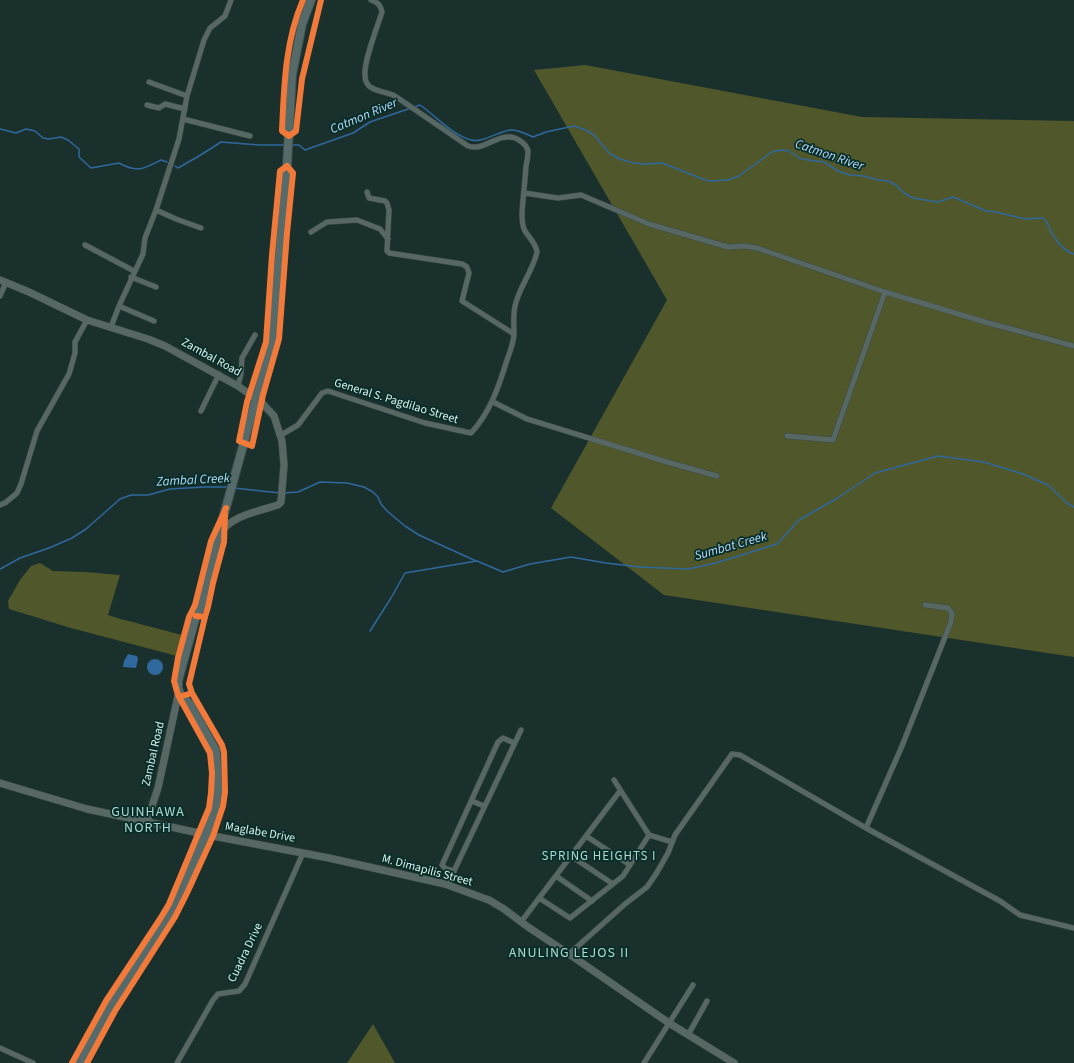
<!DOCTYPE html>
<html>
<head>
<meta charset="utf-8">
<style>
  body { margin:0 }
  canvas { display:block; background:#1a302c }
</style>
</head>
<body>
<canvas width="1074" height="1063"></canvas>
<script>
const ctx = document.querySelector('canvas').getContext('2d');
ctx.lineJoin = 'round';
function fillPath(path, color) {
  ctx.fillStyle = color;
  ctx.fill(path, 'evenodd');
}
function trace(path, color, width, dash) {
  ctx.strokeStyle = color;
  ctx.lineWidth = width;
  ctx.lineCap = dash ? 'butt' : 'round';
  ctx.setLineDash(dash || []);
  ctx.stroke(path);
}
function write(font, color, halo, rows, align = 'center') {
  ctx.font = font + ' "Source Sans 3",sans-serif';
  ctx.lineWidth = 3.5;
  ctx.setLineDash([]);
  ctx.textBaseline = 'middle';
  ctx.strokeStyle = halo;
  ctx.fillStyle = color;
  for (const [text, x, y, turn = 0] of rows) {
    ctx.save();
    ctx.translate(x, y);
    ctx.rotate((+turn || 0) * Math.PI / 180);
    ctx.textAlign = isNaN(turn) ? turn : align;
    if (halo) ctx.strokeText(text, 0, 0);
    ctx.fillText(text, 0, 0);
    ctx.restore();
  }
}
fillPath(new Path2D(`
  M585,65L862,117L1074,121V657L664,595L551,508L667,300L534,70Z
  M40,563L53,571L85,572L120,575L108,615L117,618L182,635L177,656L71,628L9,609L8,601L20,580L31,566Z
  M373,1024L395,1063H347Z`), '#50572a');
fillPath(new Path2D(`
  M128,654L137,656L138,659L136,668L123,667L124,661Z
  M147 667a8 8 0 1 1 16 0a8 8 0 1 1-16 0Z`), '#2f689d');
trace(new Path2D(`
  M414,107L420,105C436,116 451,134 471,140C483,143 497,132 510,130C517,129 526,134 533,137L546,132L574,126L586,130L594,135L610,154L620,159L633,163L645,164L662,163L708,181L728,180L739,176L772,152L781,150L789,151L801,159L824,162L838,171L850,175L864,176L878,180L888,181L896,185L904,193L913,198L938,202L953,197L986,211L996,212L1025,219L1043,218C1050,224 1048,228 1053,235C1058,243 1065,252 1074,254
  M0,129L16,133L26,129L35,131L43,138L49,139L61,137L68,140L79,149V157L91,168L119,163C137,173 144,169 161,160L167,162
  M291,145H299L305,150L353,133L370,122L411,108
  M175,166L178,168L199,156L221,142L259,145H285
  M234,488L280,493
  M283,493L298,492L320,482L347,483L364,487L373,492L378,497L381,504L387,511L405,526L419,535L476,561
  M0,569L20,558L49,548L72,538L86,529L120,499L131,495H148L170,489L205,487H228
  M370,631L391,598L405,573L477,561L503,572L530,564L571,557L606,563L640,567L688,569L716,563L777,544L799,520L839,497L875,473L938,456L984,462L1023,474L1048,485L1067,503L1074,507`), '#2f689d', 1.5);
const street = new Path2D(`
  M149,82L187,96
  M147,105L159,108L165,104L185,109
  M183,119L250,136
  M367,192L369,198L385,201L387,203L389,210L387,251L389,253L462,264L467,267L469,273L462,301L514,334
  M524,193L558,198L581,195L649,224L728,247L744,246L757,248L885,292L985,322L1074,346
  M156,210L176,219L201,228
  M311,232L327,222L357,220L380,229L388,239
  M85,245L134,271
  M131,277L156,287
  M0,296L6,282
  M119,306L154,321
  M111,327L119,306L143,254L145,238L156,210L179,139L187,96L204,40L210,28L225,16L231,0
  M238,386L241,374L242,358L255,335
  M493,402L527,419L667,462L717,476
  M201,411L219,374
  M281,435L298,425L322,393L328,391L425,423L471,433C490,413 499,386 507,360C510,352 514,342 514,333C514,324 513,316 515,306C519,287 533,271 537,252C536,243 529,238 525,231C522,226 522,219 522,213C523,197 525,182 526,166C527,162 528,156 528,151C527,145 520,140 515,138C498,132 484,152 468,146L395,96C388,92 376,92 369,86C366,83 365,79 365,75C364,60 377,28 382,12C380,4 378,3 371,0
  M787,436L833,440L885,292
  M0,505L5,503L17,493L21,484L37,431L69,374L75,353V342L87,320
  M614,780L649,835L672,842
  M472,801L484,806
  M866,828L902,746L951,622L952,613L948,608L925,605
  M586,836L630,865
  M571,856L613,884
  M454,871L446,869L442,865L498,742L503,738L514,743
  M556,876L592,901
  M449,886L454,871L521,730
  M539,898L570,918L623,876L649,835
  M521,922L620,791
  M569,954L625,904L647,887L656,874L668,853L675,835L732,754L740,755L866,828L1000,901L1020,915L1074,928
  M688,1035L707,1001
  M0,1048L33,1063
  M177,1063L213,1000L218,994L239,991L245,984L303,853
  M644,1063L693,985`);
const secondary = new Path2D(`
  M0,280L29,292L87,320L148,339L165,346L238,386L262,403L274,416L282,441L284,465L281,502L278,505C259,511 229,516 219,535
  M0,783L87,809L213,836L329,858L445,884L475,895L489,900L504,909L528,927L569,954L669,1023L734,1063
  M147,821L158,788L179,691`);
const primary = new Path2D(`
  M79,1063L114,1000L166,921L180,893L206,834L215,808L218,792L216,751L190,704L180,694L178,688V681L196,616L201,607L217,540L272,341L287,166L292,75L302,24L311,0`);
trace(street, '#3b4b47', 6);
trace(secondary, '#3b4b47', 8);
trace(primary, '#3b4b47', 10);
trace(street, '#576764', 5);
trace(secondary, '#576764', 7);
trace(primary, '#566b69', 8);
trace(new Path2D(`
  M303,0C285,41 284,87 282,131L289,136L296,131L302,79L321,0
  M287,166L293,173L287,233L279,339L263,395L252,446L239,441L247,402L266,342L272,255L280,171Z
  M196,616L205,617L208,607L213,583L224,542L225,514
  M192,693L189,684L205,617
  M72,1063L106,1001L160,919L169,904L209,808L211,793L212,773L210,753L178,695L174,681L178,658L189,617L195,605L211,541L226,508
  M87,1063L115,1011L175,917L187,893L213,836L223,806L225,792L224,752L222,745L192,693L182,696`), '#f17a3a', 6);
write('12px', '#ddf1ed', '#062d28', [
  ["Zambal Road",211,358,29],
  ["General S. Pagdilao Street",396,402,17],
  ["Zambal Road",154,754,-77],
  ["Maglabe Drive",260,833,10],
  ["M. Dimapilis Street",427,871,15],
  ["Cuadra Drive",246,953,-64]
]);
write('italic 13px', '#bcdbfd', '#062d28', [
  ["Catmon River",364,117,-23],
  ["Catmon River",829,156,19],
  ["Zambal Creek",193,481,-3],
  ["Sumbat Creek",731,547,-16]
]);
ctx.letterSpacing = '1px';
write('13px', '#afd8d0', '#062d28', [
  ["SPRING HEIGHTS I",599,857]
]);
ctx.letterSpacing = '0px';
ctx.letterSpacing = '1px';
write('14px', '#afd8d0', '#062d28', [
  ["GUINHAWA",148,813],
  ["NORTH",148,829],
  ["ANULING LEJOS II",569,954]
]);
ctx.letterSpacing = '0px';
</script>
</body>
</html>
